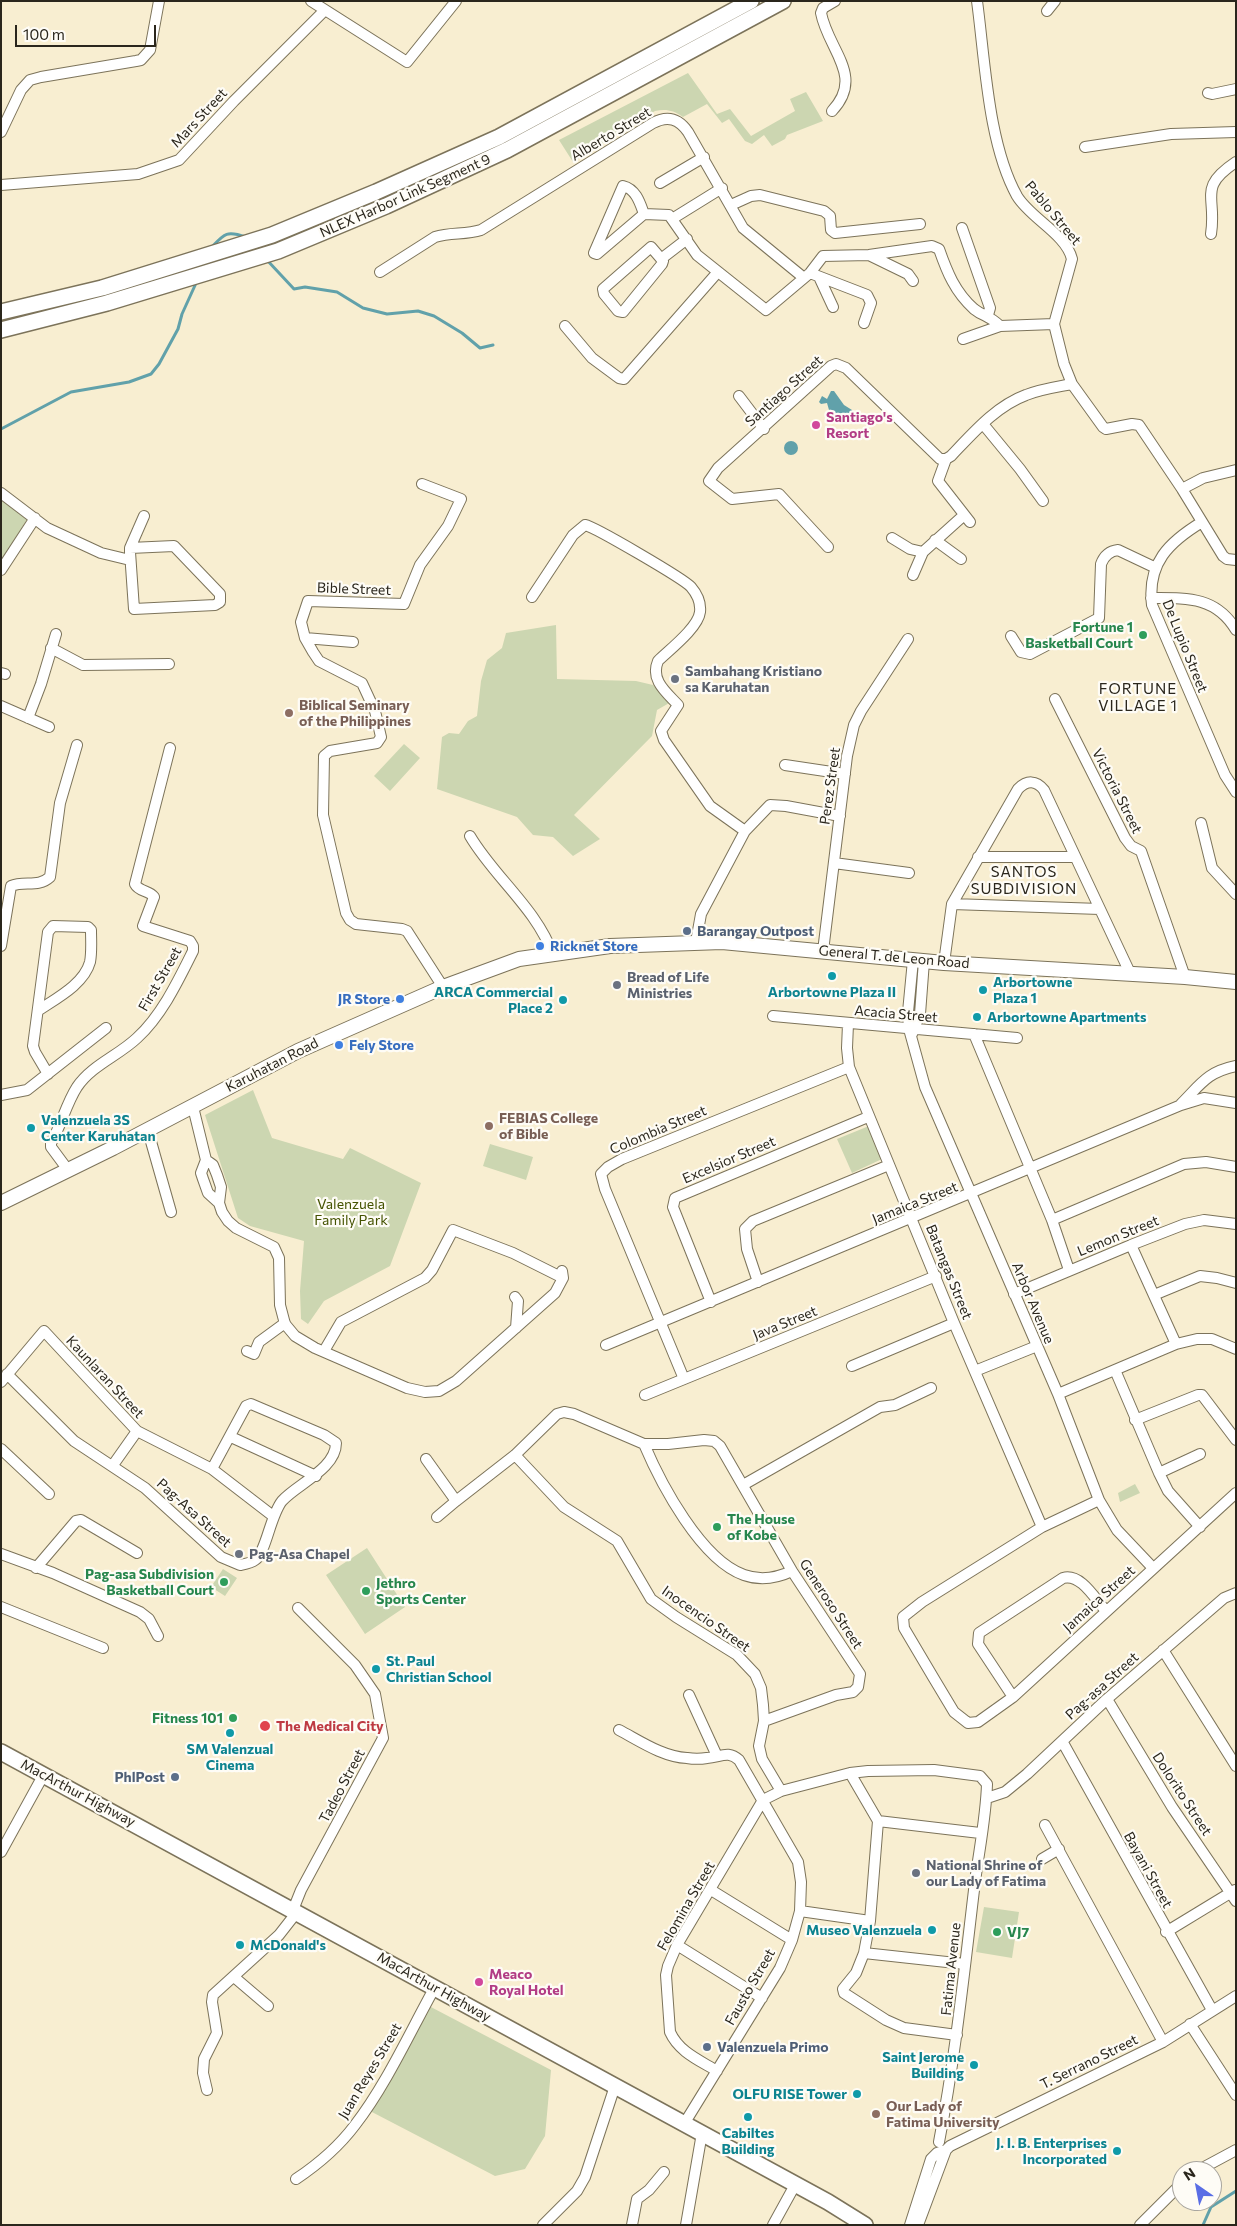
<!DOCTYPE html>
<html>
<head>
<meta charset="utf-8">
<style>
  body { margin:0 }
  #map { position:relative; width:1237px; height:2226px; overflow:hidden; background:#f8eed1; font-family:Commissioner,sans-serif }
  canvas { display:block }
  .frame { position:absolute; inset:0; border:2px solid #2a261c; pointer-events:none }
  .north { position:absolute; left:1172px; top:2161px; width:50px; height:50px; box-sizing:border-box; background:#fefcf6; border:1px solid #a9a69f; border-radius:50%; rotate:327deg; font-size:14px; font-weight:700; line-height:20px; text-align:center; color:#2a261c }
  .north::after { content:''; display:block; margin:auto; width:18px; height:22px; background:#5a6ee5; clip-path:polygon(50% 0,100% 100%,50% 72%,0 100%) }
  .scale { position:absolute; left:15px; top:25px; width:141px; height:22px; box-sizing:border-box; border:2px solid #2a261c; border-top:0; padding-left:6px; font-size:15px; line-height:18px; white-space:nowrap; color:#2a261c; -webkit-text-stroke:4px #fefcf6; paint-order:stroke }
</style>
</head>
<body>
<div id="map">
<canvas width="1237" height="2226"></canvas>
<div class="frame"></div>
<div class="north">N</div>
<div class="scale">100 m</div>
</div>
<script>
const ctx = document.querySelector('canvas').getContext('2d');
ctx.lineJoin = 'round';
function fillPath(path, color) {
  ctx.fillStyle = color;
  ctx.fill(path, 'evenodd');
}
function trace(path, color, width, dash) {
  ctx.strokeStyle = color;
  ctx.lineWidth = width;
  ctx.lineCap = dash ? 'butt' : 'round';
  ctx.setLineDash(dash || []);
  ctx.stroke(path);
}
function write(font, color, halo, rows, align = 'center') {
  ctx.font = font + ' Commissioner,sans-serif';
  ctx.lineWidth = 4.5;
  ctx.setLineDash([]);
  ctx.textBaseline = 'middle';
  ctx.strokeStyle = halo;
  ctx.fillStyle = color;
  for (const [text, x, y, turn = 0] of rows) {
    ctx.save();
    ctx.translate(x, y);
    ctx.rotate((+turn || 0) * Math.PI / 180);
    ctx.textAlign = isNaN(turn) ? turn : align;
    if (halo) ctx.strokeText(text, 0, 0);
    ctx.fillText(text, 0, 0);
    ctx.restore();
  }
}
fillPath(new Path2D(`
  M688,73L717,114L730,109L751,136L795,111L790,99L806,92L823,121L787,135L785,139L772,146L764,135L752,144L745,141L729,119L722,123L707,104L683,117C673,110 666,109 655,111L573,162L559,140Z
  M1,496L29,516L1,562Z
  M556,625L557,679L636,681L653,685L671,702L657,710L652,736L574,815L600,839L573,856L553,837L533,835L517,817L437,789L442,737L449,733L459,734L468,721L477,716L481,681L487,660L502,648L506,633Z
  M404,744L420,758L390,791L374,776Z
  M253,1090L272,1138L343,1159L350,1148L421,1183L390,1266L324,1301L308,1324L301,1319L300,1291L304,1241L250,1226L238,1218L205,1115Z
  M869,1126L882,1159L852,1173L837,1139Z
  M490,1144L533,1157L526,1180L483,1166Z
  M1135,1484L1140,1493L1120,1502L1118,1493Z
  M367,1548L405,1607L365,1634L326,1575Z
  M223,1569L237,1578L225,1596L211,1587Z
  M984,1907L1019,1912L1012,1958L976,1952Z
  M429,2006L551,2070L545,2136L525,2169L495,2176L370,2111Z`), '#ccd6b1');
fillPath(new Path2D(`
  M831,391H834L844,405L852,410L853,414L844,421L834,412L829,410L827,403L821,404L819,402L822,396L827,399Z
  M784 448a7 7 0 1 1 14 0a7 7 0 1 1-14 0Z`), '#61a1aa');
trace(new Path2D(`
  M211,248C224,234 226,230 246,237
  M266,259L294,289L305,287L337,292L363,308L387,314L418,311L434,316L462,333L480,348L493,345
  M1,429L71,392L129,382L151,374L159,364L178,329L182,314L197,281
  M1203,2225L1211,2207L1236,2191`), '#61a1aa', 3);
const minor = new Path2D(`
  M311,1L407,62L456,1
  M977,1C985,60 988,144 1017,196C1030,218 1066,234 1072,259L1054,324L1064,364L1072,384L1103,427L1106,429L1132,424L1139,425L1182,489L1223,556L1227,559L1236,560
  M1047,11L1055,1
  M1208,93L1212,94L1236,89
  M832,111C865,76 828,50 821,13L823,8L835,1
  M1,132L21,90L30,80L41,77L136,61L141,60L150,50L159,1
  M1085,147L1171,134L1236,132
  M660,183L704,157
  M1,185L138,174L179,160L234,101L325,10
  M731,205L751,196L760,195L824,211L830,216L831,230L835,233L920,224
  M644,214C640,203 636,189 623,186L594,253L597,254L644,214L669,215L697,255L766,310L810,273L823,256L869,255L932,246L939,249C947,272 955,292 974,309C984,317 989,315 1000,326L1054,324
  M672,219L722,188
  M962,228L990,308L988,315
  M1211,234C1217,196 1197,188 1236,162
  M651,247L663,261L662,264L623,312L618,311L604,294L603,289Z
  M869,255L908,274L913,281
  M661,259L687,239
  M380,272L435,237C451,232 465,235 481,230L653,123C668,115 679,119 688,132L743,228L804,278
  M810,273L867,295L871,303L864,323
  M820,279L833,307
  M565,326L592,358L619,378L624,379L717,273
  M963,339L1000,326
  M739,396L764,429
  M983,424L1020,469L1043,501
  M946,459L938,481L970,522
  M422,484L461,499L448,526L420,565L404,604L308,601L301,622L305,638L313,652L319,661L362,683L375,711L381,737L377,743L330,751L324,756L323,815L346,913L350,920L356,924L402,929L407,931L443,987
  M1182,489L1203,478L1236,470
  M1,493L47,528L101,553L130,560
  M1202,522C1169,542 1147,563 1152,605L1225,775L1236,792
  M892,538L910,549L923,552
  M935,540L961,559
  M828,547L779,494L732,499L709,481L718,468L831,366L836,364L846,368L940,459H946L951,456C973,433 996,406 1026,395C1041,389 1057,387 1072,384
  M130,548L174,546L220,594V602L215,605L134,609L130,552V548L144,516
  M1,570L35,518
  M913,575L923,552L963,516
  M532,597L573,535L585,525C595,527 684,579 691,587C697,594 701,603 700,612C698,628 669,650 658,661C650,680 666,692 678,705L661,731L664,740L710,806L745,831L701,914L696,942
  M1151,598C1186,598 1216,596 1236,630
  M1011,636L1021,652L1030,654L1099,618L1101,564C1104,556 1109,551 1118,550L1156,568
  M305,638L353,642
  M51,648L83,665L169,664
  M1,673L5,674
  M1055,699L1125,838L1131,846L1141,851L1185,977
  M1,706L49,727
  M28,718L41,684L56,634
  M785,765L845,774
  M1201,823L1212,868L1236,894
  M745,831L770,805L786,806L840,816
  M470,836C494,877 537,909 553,955
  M978,857H1075
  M834,863L909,873
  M952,904L1100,909
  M1,946L11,886C24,880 38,888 50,877L60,803L77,745
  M823,951L847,756L854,725L861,711L908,639
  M913,960L908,1012L909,1029L925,1087L1058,1394L1099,1500L1117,1530L1153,1568
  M944,963L952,904L1018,789C1027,780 1036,780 1044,790L1131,975
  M39,1010C57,998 84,984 90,962C92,952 91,940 91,930L88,927L53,926L48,932L33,1046L35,1052L48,1074
  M773,1016L1017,1038
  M848,1024L847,1048L849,1067L954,1323L1042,1527
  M912,1034L920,1014L924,961
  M974,1034L1052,1220L1069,1270
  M1,1095L27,1090L106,1028
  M1181,1104C1201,1084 1207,1072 1236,1066
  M193,1107L206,1160L201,1173L203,1179L208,1193L219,1203
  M148,1131L171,1212
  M206,1160L213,1165L217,1175L221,1187L219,1203L222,1212L228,1221L236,1228L274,1247L279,1258L280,1305L285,1324L295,1336L315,1348L407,1388L425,1392L439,1391L456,1381L555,1293L563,1278L562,1271
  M68,1170L51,1147V1143C61,1126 66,1104 77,1087C92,1065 118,1056 137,1038C162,1015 178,981 193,951V946L190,941L143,926L154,897C149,890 139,892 135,884L170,748
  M1052,1220L1184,1164L1206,1162L1236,1167
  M1131,1245L1176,1344
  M758,1282L747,1249L745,1229L753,1221L889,1165
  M1014,1294L1131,1245L1185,1224L1204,1220L1236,1224
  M1154,1295L1200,1276L1217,1278L1236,1283
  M515,1297L518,1301L516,1328
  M711,1302L673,1207L675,1198L868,1117
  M606,1345L1181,1105L1204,1098L1236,1103
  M247,1351L254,1354L259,1342L285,1323
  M324,1351L341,1322L425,1278L432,1270L453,1230L513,1253L563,1278
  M852,1366L954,1323
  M1115,1370L1159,1473L1168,1491L1200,1527
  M975,1371L1037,1346
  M7,1374L74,1441L145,1488L221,1557L240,1565C245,1564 251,1563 255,1560C266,1553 270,1516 282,1501C297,1484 336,1469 336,1443L324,1435L251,1404L246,1406L212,1469
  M684,1379L605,1189L601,1174L608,1167L622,1159L849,1067
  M1,1382L44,1331L137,1431L212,1469L273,1516
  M1058,1394L1176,1344L1197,1339H1212L1236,1349
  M645,1395L936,1276
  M1135,1420L1198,1395H1202L1236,1440
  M231,1437L316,1476
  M644,1444C661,1484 701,1560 744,1575C761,1581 777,1578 792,1571
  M1,1449L49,1494
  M515,1455L564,1507L617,1541L651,1599L676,1617L737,1655L755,1674L761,1688L763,1705L764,1721L759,1746L762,1759L781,1791
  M426,1459L456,1501L515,1455L557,1414L564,1412L574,1414L644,1444H668L704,1440L714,1441L720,1446L792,1571L860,1674L858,1687L853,1692L836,1695L764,1721
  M113,1465L137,1431
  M1159,1473L1200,1454
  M743,1485L880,1407L895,1405L931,1388
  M1099,1500L1042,1527L922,1602L903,1617L904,1628L933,1677L954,1712L968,1723L978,1722L1013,1697L1236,1493
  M437,1517L456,1501
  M1,1554L53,1573L140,1612L149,1619L158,1636
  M36,1568L76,1521L81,1520L137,1553
  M1,1607L103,1648
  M1163,1650L1236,1766
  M689,1695L717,1756
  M1013,1697L978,1644L979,1633L1063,1578C1081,1573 1095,1599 1106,1611
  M1107,1699L1172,1807L1236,1901
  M619,1730C640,1741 663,1757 687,1758C693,1759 701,1759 707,1758C721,1757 728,1750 739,1760L798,1862L801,1882L800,1911L792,1940L780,1968L684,2124
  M1062,1741L1212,2010
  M850,1773L878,1821L870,1921L864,1953L856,1973L843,1989L844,1993L886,2020L904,2028L957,2035
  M987,1798L1005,1792L1027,1774L1107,1699L1224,1598L1236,1593
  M878,1821L980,1833
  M1045,1825L1163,2042
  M1,1852L44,1774
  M1042,1859L1059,1849
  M711,1890L792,1940
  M293,1910L301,1890L383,1738L375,1694L355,1665L298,1608
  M800,1911L870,1921
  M1166,1932L1235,1890
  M677,1945L762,1998
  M864,1953L965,1964
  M234,1977L268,2006
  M1190,2024L1236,2095
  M717,2071C699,2060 679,2052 670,2032L666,1975L668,1966L677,1945L763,1800L781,1791L850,1773L868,1771L934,1770L980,1776L987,1784C986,1819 978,1855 974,1890C964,1974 955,2059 939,2142
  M207,2090L203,2073L204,2059L217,2033L212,2002L213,1995L279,1935L297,1912
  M1197,2171L1236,2150
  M296,2179C317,2165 340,2145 355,2125C386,2085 410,2032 435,1987
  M543,2225L577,2191L585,2177L615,2086
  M632,2225L637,2199L649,2190L664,2172
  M686,2225L702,2133
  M773,2225L795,2185
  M910,2225L931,2159L937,2153L946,2150
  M918,2225L946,2150L950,2146L1163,2042L1236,1996
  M1140,2225L1182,2183`);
const major = new Path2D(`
  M1,1203L113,1148L298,1051L443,987L519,959L610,946L722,942L944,963L1185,977L1236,982`);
const highway = new Path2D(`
  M1,312L102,288L272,235L376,192L499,137L751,1
  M1,330L107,303L278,251L386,206L507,150L783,1
  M1,1752L828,2202L865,2225`);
trace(minor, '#7c735a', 12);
trace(major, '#7c735a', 16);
trace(highway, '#7c735a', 18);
trace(minor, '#fff', 10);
trace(major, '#fff', 14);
trace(highway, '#fff', 15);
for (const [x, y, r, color] of [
  [816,425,5,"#d1479c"],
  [1143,635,5,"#2e9e5b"],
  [675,679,5,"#6b7280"],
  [289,713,5,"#8d6e63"],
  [687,931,5,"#5c6f8a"],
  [540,946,5,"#3f7fe0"],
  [832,976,5,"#0f9aa8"],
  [617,985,5,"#6b7280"],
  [983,990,5,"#0f9aa8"],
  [400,999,5,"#3f7fe0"],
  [563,1000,5,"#0f9aa8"],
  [977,1017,5,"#0f9aa8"],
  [339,1045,5,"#3f7fe0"],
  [489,1126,5,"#8d6e63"],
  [31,1128,5,"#0f9aa8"],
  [717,1527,5,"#2e9e5b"],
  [239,1554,5,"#6b7280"],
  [224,1582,5,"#2e9e5b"],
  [366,1591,5,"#2e9e5b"],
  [376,1669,5,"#0f9aa8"],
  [233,1718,5,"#2e9e5b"],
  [265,1726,6,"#e0444e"],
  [230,1733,5,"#0f9aa8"],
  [175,1777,5,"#5c6f8a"],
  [916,1873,5,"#6b7280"],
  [932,1930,5,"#0f9aa8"],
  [997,1932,5,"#2e9e5b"],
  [240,1945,5,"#0f9aa8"],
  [479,1982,5,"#d1479c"],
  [707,2047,5,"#5c6f8a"],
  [974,2065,5,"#0f9aa8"],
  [857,2094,5,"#0f9aa8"],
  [876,2114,5,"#8d6e63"],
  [748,2117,5,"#0f9aa8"],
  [1117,2151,5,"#0f9aa8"]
]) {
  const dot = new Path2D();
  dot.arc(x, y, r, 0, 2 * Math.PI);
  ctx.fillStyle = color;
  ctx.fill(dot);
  trace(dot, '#fefcf6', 2);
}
write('14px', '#2a261c', '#fefcf6', [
  ["Mars Street",199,118,-47],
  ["Alberto Street",611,134,-31],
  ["NLEX Harbor Link Segment 9",405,196,-24],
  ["Pablo Street",1053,213,50],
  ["Santiago Street",784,391,-42],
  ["Bible Street",354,589,2],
  ["De Lupio Street",1185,646,68],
  ["Perez Street",830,786,-82],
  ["Victoria Street",1117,791,63],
  ["General T. de Leon Road",894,957,5],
  ["First Street",160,979,-60],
  ["Acacia Street",896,1014,5],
  ["Karuhatan Road",272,1065,-27],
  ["Colombia Street",658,1130,-23],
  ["Excelsior Street",729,1160,-23],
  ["Jamaica Street",915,1203,-22],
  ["Lemon Street",1118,1236,-22],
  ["Batangas Street",949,1272,68],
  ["Arbor Avenue",1033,1303,67],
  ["Java Street",785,1323,-22],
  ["Kaunlaran Street",105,1377,47],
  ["Pag-Asa Street",194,1513,42],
  ["Jamaica Street",1099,1599,-42],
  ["Generoso Street",831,1604,57],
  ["Inocencio Street",706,1619,35],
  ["Pag-asa Street",1102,1686,-42],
  ["Tadeo Street",342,1786,-62],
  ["MacArthur Highway",78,1793,28],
  ["Dolorito Street",1182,1794,57],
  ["Bayani Street",1148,1870,61],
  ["Felomina Street",686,1906,-60],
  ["Fatima Avenue",951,1969,-84],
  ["MacArthur Highway",434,1987,29],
  ["Fausto Street",750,1987,-60],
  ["T. Serrano Street",1089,2062,-26],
  ["Juan Reyes Street",370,2071,-59]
]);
write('bold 14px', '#b23c85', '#fefcf6', [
  ["Santiago's",826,417],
  ["Resort",826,433],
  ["Meaco",489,1974],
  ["Royal Hotel",489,1990]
], 'left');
write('bold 14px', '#27864d', '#fefcf6', [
  ["Fortune 1",1133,627],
  ["Basketball Court",1133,643],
  ["The House",727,1519,"left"],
  ["of Kobe",727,1535,"left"],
  ["Pag-asa Subdivision",214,1574],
  ["Basketball Court",214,1590],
  ["Jethro",376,1583,"left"],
  ["Sports Center",376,1599,"left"],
  ["Fitness 101",223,1718],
  ["VJ7",1007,1932,"left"]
], 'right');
write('bold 14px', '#5b616d', '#fefcf6', [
  ["Sambahang Kristiano",685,671],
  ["sa Karuhatan",685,687],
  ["Bread of Life",627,977],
  ["Ministries",627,993],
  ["Pag-Asa Chapel",249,1554],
  ["National Shrine of",926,1865],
  ["our Lady of Fatima",926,1881]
], 'left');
write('bold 14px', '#785e54', '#fefcf6', [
  ["Biblical Seminary",299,705],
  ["of the Philippines",299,721],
  ["FEBIAS College",499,1118],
  ["of Bible",499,1134],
  ["Our Lady of",886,2106],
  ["Fatima University",886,2122]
], 'left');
write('bold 14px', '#4e5e75', '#fefcf6', [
  ["Barangay Outpost",697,931],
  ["PhlPost",165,1777,"right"],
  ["Valenzuela Primo",717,2047]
], 'left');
write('bold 14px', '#366cbe', '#fefcf6', [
  ["Ricknet Store",550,946],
  ["JR Store",390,999,"right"],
  ["Fely Store",349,1045]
], 'left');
write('bold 14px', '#0d838f', '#fefcf6', [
  ["Arbortowne",993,982],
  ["Plaza 1",993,998],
  ["ARCA Commercial",553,992,"right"],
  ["Place 2",553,1008,"right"],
  ["Arbortowne Plaza II",832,992,"center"],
  ["Arbortowne Apartments",987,1017],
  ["Valenzuela 3S",41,1120],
  ["Center Karuhatan",41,1136],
  ["St. Paul",386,1661],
  ["Christian School",386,1677],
  ["SM Valenzual",230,1749,"center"],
  ["Cinema",230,1765,"center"],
  ["Museo Valenzuela",922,1930,"right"],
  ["McDonald's",250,1945],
  ["Saint Jerome",964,2057,"right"],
  ["Building",964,2073,"right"],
  ["OLFU RISE Tower",847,2094,"right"],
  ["Cabiltes",748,2133,"center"],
  ["Building",748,2149,"center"],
  ["J. I. B. Enterprises",1107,2143,"right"],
  ["Incorporated",1107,2159,"right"]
], 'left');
write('14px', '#455302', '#fefcf6', [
  ["Valenzuela",351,1204],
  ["Family Park",351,1220]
]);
write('bold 14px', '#be3a42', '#fefcf6', [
  ["The Medical City",276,1726]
], 'left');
ctx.letterSpacing = '1px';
write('15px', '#2a261c', '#fefcf6', [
  ["FORTUNE",1138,689],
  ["VILLAGE 1",1138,706],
  ["SANTOS",1024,872],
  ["SUBDIVISION",1024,889]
]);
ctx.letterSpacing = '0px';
</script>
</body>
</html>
